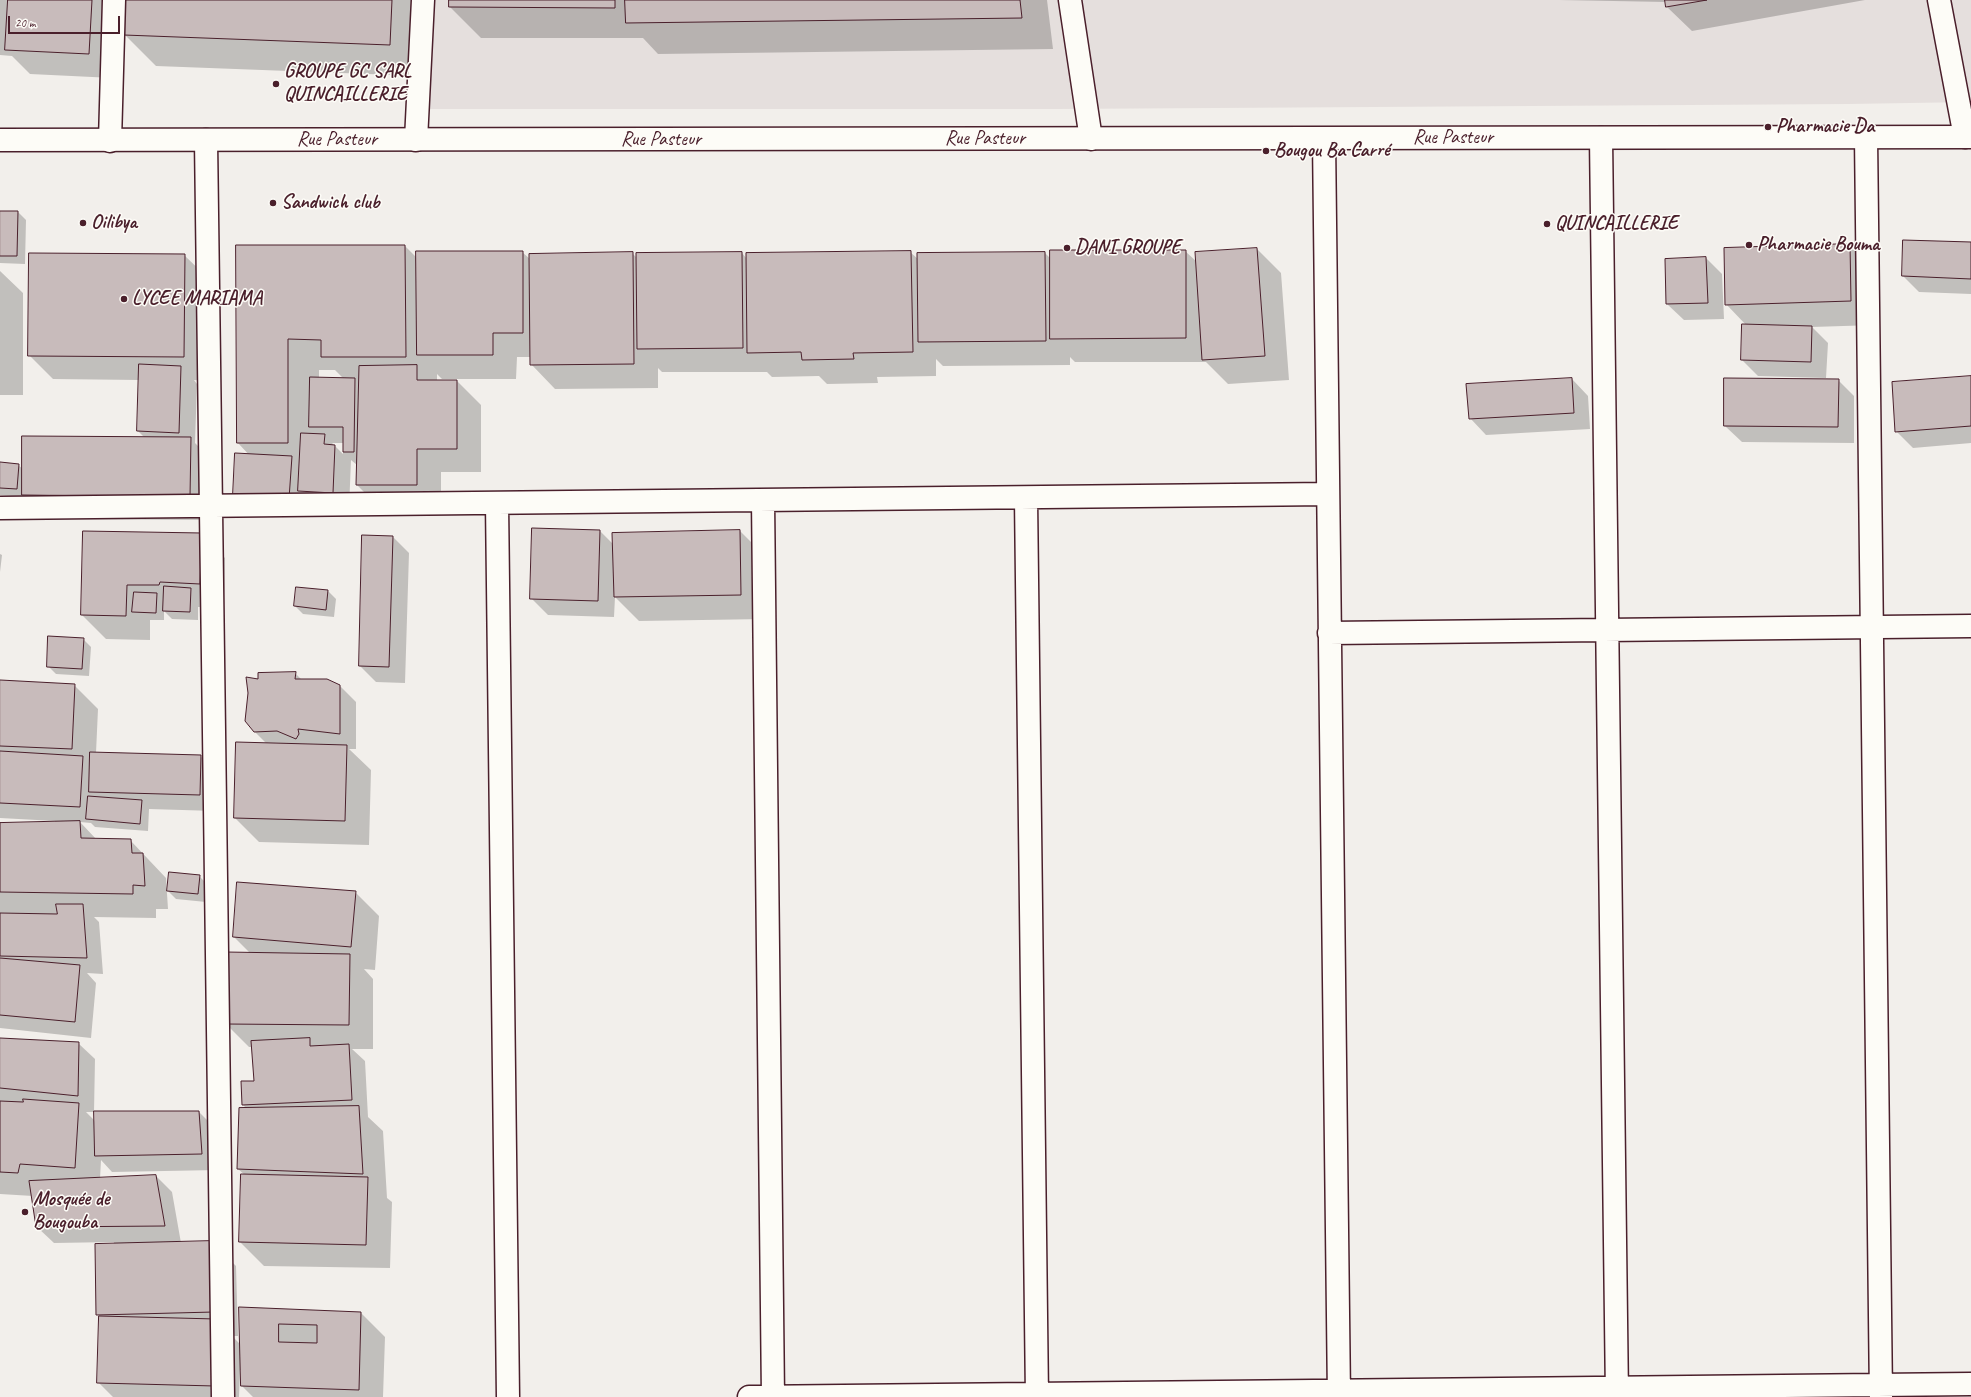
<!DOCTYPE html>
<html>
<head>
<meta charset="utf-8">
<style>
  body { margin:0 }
  #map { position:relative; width:1971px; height:1397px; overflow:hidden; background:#f2efeb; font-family:Caveat,sans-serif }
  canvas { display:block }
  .scale { position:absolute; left:8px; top:16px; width:112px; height:18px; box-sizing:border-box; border:2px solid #4a1f2b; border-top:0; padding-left:5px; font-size:12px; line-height:14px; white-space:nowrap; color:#4a1f2b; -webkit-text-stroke:3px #fdfcf7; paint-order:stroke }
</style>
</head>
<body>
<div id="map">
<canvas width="1971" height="1397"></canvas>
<div class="scale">20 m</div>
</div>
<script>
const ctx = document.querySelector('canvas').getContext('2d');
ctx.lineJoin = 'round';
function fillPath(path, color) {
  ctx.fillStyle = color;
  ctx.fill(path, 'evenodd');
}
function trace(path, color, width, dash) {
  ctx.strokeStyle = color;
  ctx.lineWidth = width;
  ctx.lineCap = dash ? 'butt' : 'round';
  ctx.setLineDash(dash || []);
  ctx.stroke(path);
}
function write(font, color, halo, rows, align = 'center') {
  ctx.font = font + ' Caveat,sans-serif';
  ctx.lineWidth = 3;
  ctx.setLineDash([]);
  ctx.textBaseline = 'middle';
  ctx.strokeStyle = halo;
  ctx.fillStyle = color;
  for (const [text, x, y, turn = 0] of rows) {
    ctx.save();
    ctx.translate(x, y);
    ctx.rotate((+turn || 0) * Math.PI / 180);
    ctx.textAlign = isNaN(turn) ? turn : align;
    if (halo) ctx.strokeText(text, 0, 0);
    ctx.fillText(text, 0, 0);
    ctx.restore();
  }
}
fillPath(new Path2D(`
  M433,0H1971V102L1848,104L1057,109H429Z`), '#e5dfdd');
fillPath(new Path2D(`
  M0,0H117L113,78L30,74L12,56L0,55Z
  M126,0H424L421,76L156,66L125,35Z
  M450,0H1047L1053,49L658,54L643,38H481L450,7Z
  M1559,0H1865L1692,31L1667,7V2Z
  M0,212H18L26,220L25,264L0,263Z
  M1904,241L1971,243V294L1919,292L1903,276Z
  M1849,245L1873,269L1875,325L1812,327L1828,343L1826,378L1758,376L1742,360L1747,326L1726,304Z
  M237,246H405L417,258L522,252L530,259L632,253L637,258L742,253L747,259L910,252L918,259L1045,253L1051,259L1185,251L1197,262L1257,249L1281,273L1289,380L1228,384L1206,362H1075L1070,357V365L943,366L936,359V376L877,377L878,383L827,384L819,376L772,377L767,372H662L658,368V388L555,389L531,364V357H517L516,379H442L437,374V381H457L481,405V472H441V509H381L357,485V465L351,460L349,509L305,515L238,443ZM319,370H335L344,379L319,378ZM332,443H344L343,454Z
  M184,255L209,279L208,381L194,380L197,384L195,443L214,462V520L47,519L24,497L0,495V463L18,465L23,469L145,438L138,431L139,380L53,379L29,355Z
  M1706,258L1722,274L1724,319L1684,320L1667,304Z
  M0,271L23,293V395H0Z
  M1971,377V443L1913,448L1896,431Z
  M1572,379L1588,396L1590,429L1486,435L1470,418Z
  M1838,380L1854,396V443L1742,442L1725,426Z
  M533,529L600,531L614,545L740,531L764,555L765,619L639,621L615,597L614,617L548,615L532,599Z
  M201,534L225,558L224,607H198V620L172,619L164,611V620H150V640L106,639L82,615Z
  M393,537L409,553L405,683L376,682L360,666Z
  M0,554L2,555L0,572Z
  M328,591L336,599L334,617L303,614L295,606Z
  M83,639L91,647L89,676L56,674L48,666Z
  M295,673L302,680L340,686L356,702V749H349L371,770L369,845L259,842L235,818L267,744L255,732L259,680Z
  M0,681L74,685L98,709L96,753L200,756L217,772L215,811L149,809L148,831L95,827L91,823L80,822L97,840H130L166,878L168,909H156V918L94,917L99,922L103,974L87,973L96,983L91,1038L0,1028V824L55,823V821L0,818Z
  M199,876L207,884L206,902L176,899L168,891Z
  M355,892L379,916L375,970L364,969L373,979V1049H352L365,1061L368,1117L383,1131L387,1198L392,1202L390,1268L264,1266L240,1242L245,1175L238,1169L247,1109L243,1105L242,1082L255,1081L253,1047H249L225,1023L251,954L234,937Z
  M0,1039L78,1043L95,1059L94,1112H199L215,1128L218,1170L112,1172L101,1160L100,1179L156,1176L172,1192L181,1243L212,1242L236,1266L238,1336H232L241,1345L240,1308L361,1313L385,1337L383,1397H253L242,1386L241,1370H240L239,1397H113L98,1382L100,1317L97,1314L114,1242L54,1243L37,1227L33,1196L0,1194ZM86,1112H95V1121Z`), '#0003');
const building = new Path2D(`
  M8,0H92L89,54L5,50Z
  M125,0H392L390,45L124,35Z
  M449,0H615V8L449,7Z
  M625,0H1020L1022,18L626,23Z
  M1665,0H1707L1666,7Z
  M0,211H18L17,256H0Z
  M1903,240L1971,242V279L1902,276Z
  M1850,244L1851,301L1725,305L1724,248Z
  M236,245H405L406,357H321V340L288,339V443H237Z
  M1257,248L1265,356L1202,360L1195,252Z
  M1050,250H1186V338L1050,339Z
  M416,251H523V333H493V355H417Z
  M911,251L913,352L853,353L854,359L802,360L801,352L747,353L746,253Z
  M633,252L634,364L530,365L529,254Z
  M742,252L743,348L637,349L636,253Z
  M1045,252L1046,341L918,342L917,253Z
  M29,253L185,254L184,357L28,356Z
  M1706,257L1708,303L1666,304L1665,259Z
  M1742,324L1812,326L1811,362L1741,360Z
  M139,364L181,366L179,433L137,431Z
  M417,365V380H457V449H417V485H356L359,366Z
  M1971,376V426L1895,432L1892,382Z
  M310,377L355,378L354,452H343V427H309Z
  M1572,378L1574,413L1469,419L1466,384Z
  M1724,378L1839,379L1838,427L1724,426Z
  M301,433L325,434L324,444L335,445L333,493L298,491Z
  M22,436L191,437L190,497L22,495Z
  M235,453L292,456L289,499L233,495Z
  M0,462L19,464L17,489L0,488Z
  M532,528L600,530L598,601L530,599Z
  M740,530L741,595L614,597L612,533Z
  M83,531L202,533L200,584L160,582L159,585H127L126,616L81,615Z
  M362,535L393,536L389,667L359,666Z
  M164,586L191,588L190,612L163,611Z
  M296,587L328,590L326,610L294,606Z
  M134,592L157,593L156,613L132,612Z
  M48,636L84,638L82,669L47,667Z
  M296,672L295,679H327L340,685V734L298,729L299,734L296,739L277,731L254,732L245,721L248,693L246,677L258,679V673Z
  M0,680L75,684L72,749L0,746Z
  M236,742L347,745L345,821L234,818Z
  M0,751L83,756L80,807L0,803Z
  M90,752L201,755L200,795L89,792Z
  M88,796L142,800L140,824L86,819Z
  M80,821L81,838L131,839L132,853H143L145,886L133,885V894L0,892V823Z
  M169,872L200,875L198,894L167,891Z
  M237,882L356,891L351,947L233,937Z
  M56,904H83L87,958L0,956V913L57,914Z
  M225,952L350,954L349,1025L224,1024Z
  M0,958L80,965L75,1022L0,1015Z
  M0,1038L79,1042L78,1096L0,1088Z
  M310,1038V1046L349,1044L352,1100L242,1105L241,1081H254L251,1041Z
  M23,1099L79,1103L75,1168L20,1164L18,1173L0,1172V1101L23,1102Z
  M359,1106L363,1174L237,1169L239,1108Z
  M94,1111H199L202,1154L95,1156Z
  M241,1174L368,1177L366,1245L239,1242Z
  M156,1175L165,1226L36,1227L29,1181Z
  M212,1241L214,1312L96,1315L95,1244Z
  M239,1307L361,1312L359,1390L241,1386ZM279,1324L317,1325V1343L279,1342Z
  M99,1316L216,1319L215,1386L97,1383Z`);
fillPath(building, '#c8bbbb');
trace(building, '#4a1f2b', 1);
const minor = new Path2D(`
  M1070,0L1091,139
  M1939,0L1965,137
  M1866,137L1881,1397
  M1601,138L1617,1397
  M1324,139L1339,1397
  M206,140L223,1397
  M416,140L423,0
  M110,141L114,0
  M1026,498L1037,1397
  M763,500L773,1397
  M497,503L508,1397
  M0,508L1328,494
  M1329,633L1971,626
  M749,1397L1971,1384`);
const major = new Path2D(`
  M0,140L1971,137`);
trace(minor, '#4a1f2b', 25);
trace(major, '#4a1f2b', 25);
trace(minor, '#fdfcf7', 22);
trace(major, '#fdfcf7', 22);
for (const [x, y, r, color] of [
  [276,84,4,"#4a1f2b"],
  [1768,127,4,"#4a1f2b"],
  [1266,151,4,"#4a1f2b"],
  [273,203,4,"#4a1f2b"],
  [83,223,4,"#4a1f2b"],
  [1547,224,4,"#4a1f2b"],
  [1749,245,4,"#4a1f2b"],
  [1067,248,4,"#4a1f2b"],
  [124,299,4,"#4a1f2b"],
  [25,1212,4,"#4a1f2b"]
]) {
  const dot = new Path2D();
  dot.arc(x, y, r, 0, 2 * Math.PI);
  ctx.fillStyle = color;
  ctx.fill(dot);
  trace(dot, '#fdfcf7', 1.5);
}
write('bold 20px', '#4a1f2b', '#fdfcf7', [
  ["GROUPE GC SARL",284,72],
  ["QUINCAILLERIE",284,95],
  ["Pharmacie Da",1776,127],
  ["Bougou Ba Carré",1274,151],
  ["Sandwich club",281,203],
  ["Oilibya",91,223],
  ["QUINCAILLERIE",1555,224],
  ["Pharmacie Bouma",1757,245],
  ["DANI GROUPE",1075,248],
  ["LYCEE MARIAMA",132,299],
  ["Mosquée de",33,1200],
  ["Bougouba",33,1223]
], 'left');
write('20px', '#4a1f2b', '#fdfcf7', [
  ["Rue Pasteur",1453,138],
  ["Rue Pasteur",985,139],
  ["Rue Pasteur",337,140],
  ["Rue Pasteur",661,140]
]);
</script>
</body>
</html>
